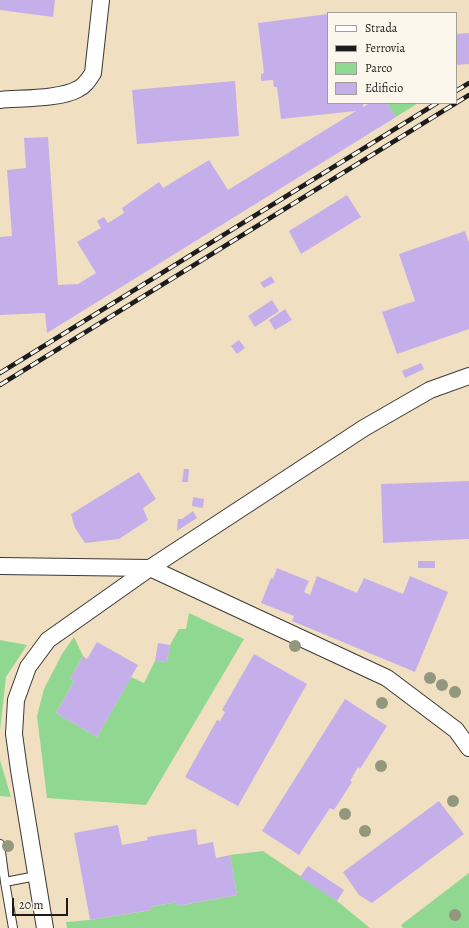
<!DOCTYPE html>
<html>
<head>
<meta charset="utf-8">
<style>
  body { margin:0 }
  #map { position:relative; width:469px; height:928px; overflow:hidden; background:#f0e0c1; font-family:Alegreya,serif }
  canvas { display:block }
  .legend { position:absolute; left:327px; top:12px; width:130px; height:92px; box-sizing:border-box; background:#fbf7ec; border:1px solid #a29f99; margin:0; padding:5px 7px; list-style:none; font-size:12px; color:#1c1c1c }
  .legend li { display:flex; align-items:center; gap:8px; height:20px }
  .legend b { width:20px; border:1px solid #a29f99 }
  .scale { position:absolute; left:12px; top:898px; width:56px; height:18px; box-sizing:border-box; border:2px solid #1c1c1c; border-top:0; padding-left:5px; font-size:12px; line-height:14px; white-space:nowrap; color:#1c1c1c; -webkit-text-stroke:3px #fbf7ec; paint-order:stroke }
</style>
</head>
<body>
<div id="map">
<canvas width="469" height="928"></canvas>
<ul class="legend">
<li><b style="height:5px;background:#fff"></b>Strada</li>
<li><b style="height:5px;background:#1c1c1c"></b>Ferrovia</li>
<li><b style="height:11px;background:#90d791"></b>Parco</li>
<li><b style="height:11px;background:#c5afea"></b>Edificio</li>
</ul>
<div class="scale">20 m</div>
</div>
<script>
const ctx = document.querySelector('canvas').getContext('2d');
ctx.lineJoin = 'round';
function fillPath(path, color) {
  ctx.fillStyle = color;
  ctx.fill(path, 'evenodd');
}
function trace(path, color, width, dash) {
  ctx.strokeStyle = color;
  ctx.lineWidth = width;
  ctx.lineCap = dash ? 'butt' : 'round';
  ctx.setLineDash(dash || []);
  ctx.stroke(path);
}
fillPath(new Path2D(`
  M387,103H418L396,117Z
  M189,613L244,639L146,805L47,798L37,716L44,689L62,654L74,637L83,656L70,679L74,681L56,713L97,737L131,677L144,683L155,661L167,662L170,645L179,629H186Z
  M0,640L27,645L6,677L0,730Z
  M0,760L11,797L0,796Z
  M263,851L337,901L370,928H67L66,922L90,920L151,910L150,907L176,902L177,906L237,895L230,855Z
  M469,873V928H403L401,925Z`), '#90d791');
fillPath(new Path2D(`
  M0,0H55L53,17L0,10Z
  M328,14V103H363V107L370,103H387L396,117L47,333L45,313L0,315V237L12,236L7,170L26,168L24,138L48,137L58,285L78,284L96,273L77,242L101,228L97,221L104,217L108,223L124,213L122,208L159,182L163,188L209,160L228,190L356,111L281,119L277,87H274L273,80L261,81V74L264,73L258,23Z
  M469,33V64L456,65V34Z
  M235,81L239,136L137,144L132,90Z
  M347,195L361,217L301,254L289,231Z
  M465,231L469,243V329L397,354L382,312L415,301L399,254Z
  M271,276L275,282L264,288L260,283Z
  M272,300L279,311L255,327L248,316Z
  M285,309L292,320L275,330L269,320Z
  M239,340L245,348L237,354L231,346Z
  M421,363L424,369L405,378L402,371Z
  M184,469H189L188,482H182Z
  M139,472L156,499L143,508L148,520L119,539L85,543L75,528L71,514Z
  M469,481V539L383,543L381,484Z
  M193,497L204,499L203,508L192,506Z
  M193,511L197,518L177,531L178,519H182Z
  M418,561H435V568H418Z
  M277,568L309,581L304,592L310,595L317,576L357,593L364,578L403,594L410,576L448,592L415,672L292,621L294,616L261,603L271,578L273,579Z
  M97,642L138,665L97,737L56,713L74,681L70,679L83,656L87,659Z
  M158,643L170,645L167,662L155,661Z
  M254,654L307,684L238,806L185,777L217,720L220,721L225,712L222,710Z
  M345,699L387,726L360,769L358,767L350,781L352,782L334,810L330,808L299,855L262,831Z
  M439,801L464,834L372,903L359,895L343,872Z
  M118,825L122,845L148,840L147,837L196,829L198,845L213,842L216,858L230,855L237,895L177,906L176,902L150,907L151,910L90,920L74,833Z
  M308,866L344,890L337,901L300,877Z`), '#c5afea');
const lane = new Path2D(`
  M0,844L5,882L36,876
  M5,882L13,928`);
const street = new Path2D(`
  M0,100C20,98 61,99 78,89C85,86 89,79 93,73L101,0
  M0,566L150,568L364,428L430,390L469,376
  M45,928L19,770L14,734L16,700L28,667L48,640L150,568L387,678L456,730L469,748`);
trace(lane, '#3c3935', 10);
trace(street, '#3c3935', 18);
trace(lane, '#fff', 8);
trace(street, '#fff', 16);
const rail = new Path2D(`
  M456,91L469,83
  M456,103L469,95
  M0,373L437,103
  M0,385L456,103`);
trace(rail, '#1c1c1c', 4.5);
trace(rail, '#fbf7ec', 3, [9]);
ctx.fillStyle = '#92987d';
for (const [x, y] of [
  [295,646],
  [430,678],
  [442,685],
  [455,692],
  [382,703],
  [381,766],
  [453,801],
  [345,814],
  [365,831],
  [8,846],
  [455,915]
]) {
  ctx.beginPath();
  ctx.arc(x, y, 6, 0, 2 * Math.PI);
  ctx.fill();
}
</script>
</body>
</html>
